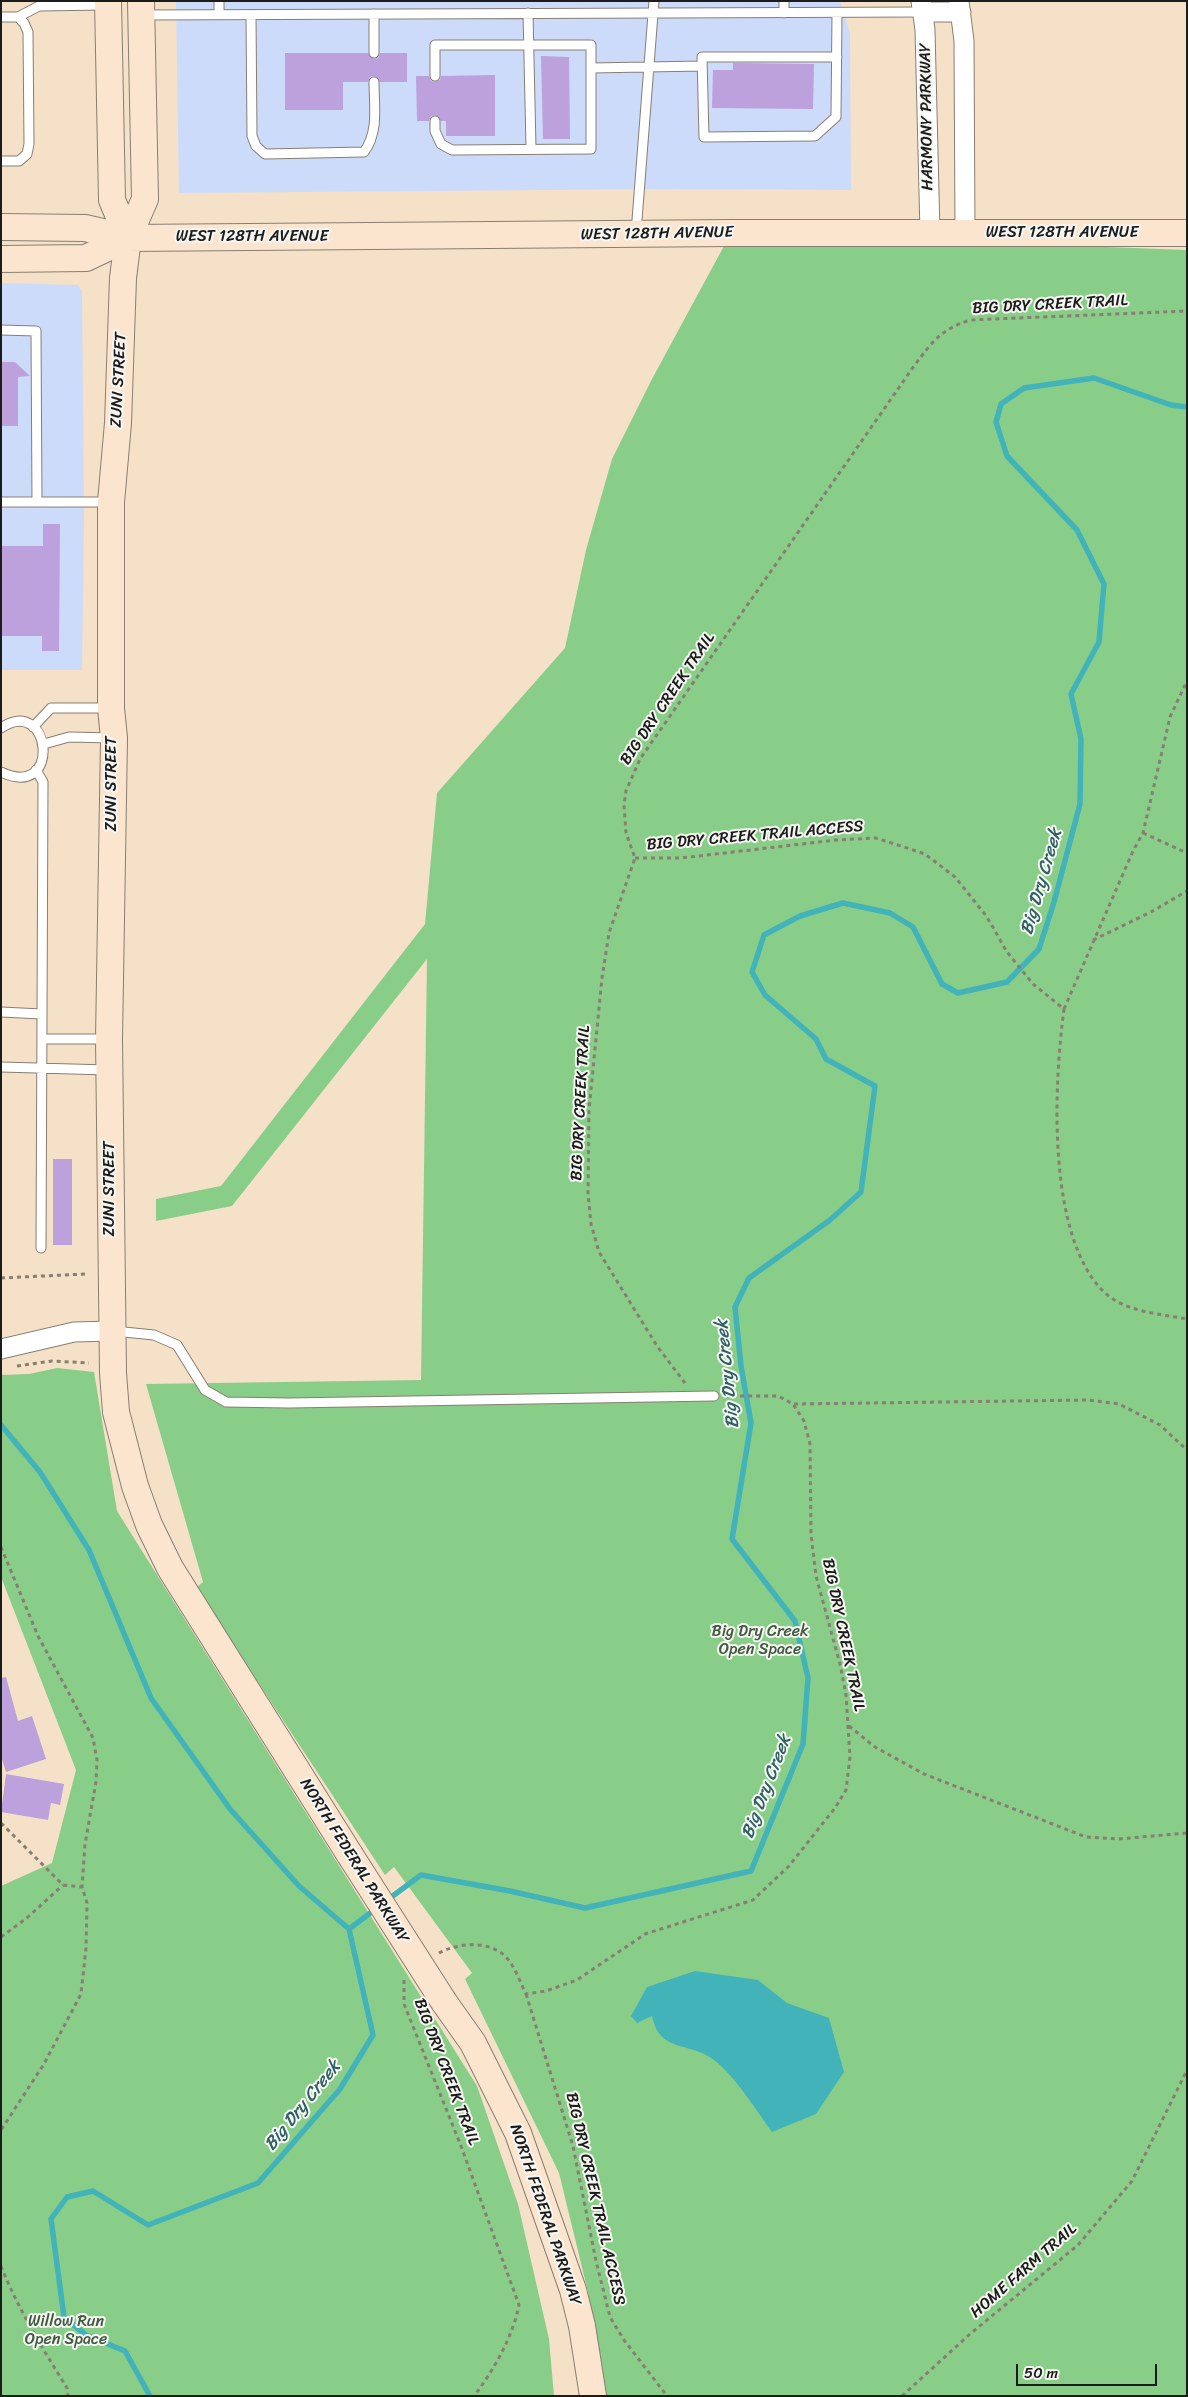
<!DOCTYPE html>
<html>
<head>
<meta charset="utf-8">
<style>
  body { margin:0 }
  #map { position:relative; width:1188px; height:2397px; overflow:hidden; background:#f4e1c8; font-family:Sriracha,sans-serif }
  canvas { display:block }
  .frame { position:absolute; inset:0; border:2px solid #1c1c1c; pointer-events:none }
  .scale { position:absolute; left:1016px; top:2364px; width:141px; height:22px; box-sizing:border-box; border:2px solid #1c1c1c; border-top:0; padding-left:6px; font-size:15px; line-height:18px; white-space:nowrap; color:#1c1c1c; -webkit-text-stroke:4px #f6f6f2; paint-order:stroke }
</style>
</head>
<body>
<div id="map">
<canvas width="1188" height="2397"></canvas>
<div class="frame"></div>
<div class="scale">50 m</div>
</div>
<script>
const ctx = document.querySelector('canvas').getContext('2d');
ctx.lineJoin = 'round';
function fillPath(path, color) {
  ctx.fillStyle = color;
  ctx.fill(path, 'evenodd');
}
function trace(path, color, width, dash) {
  ctx.strokeStyle = color;
  ctx.lineWidth = width;
  ctx.lineCap = dash ? 'butt' : 'round';
  ctx.setLineDash(dash || []);
  ctx.stroke(path);
}
function write(font, color, halo, rows, align = 'center') {
  ctx.font = font + ' Sriracha,sans-serif';
  ctx.lineWidth = 4;
  ctx.setLineDash([]);
  ctx.textBaseline = 'middle';
  ctx.strokeStyle = halo;
  ctx.fillStyle = color;
  for (const [text, x, y, turn = 0] of rows) {
    ctx.save();
    ctx.translate(x, y);
    ctx.rotate((+turn || 0) * Math.PI / 180);
    ctx.textAlign = isNaN(turn) ? turn : align;
    if (halo) ctx.strokeText(text, 0, 0);
    ctx.fillText(text, 0, 0);
    ctx.restore();
  }
}
fillPath(new Path2D(`
  M176,1H840L850,33L851,190L673,189L179,193Z
  M1,283L78,285L82,291L84,517L82,670H1Z`), '#cddbfa');
fillPath(new Path2D(`
  M731,233L1187,250V2396H604L588,2292L559,2173L465,1979L472,1973L394,1867L385,1875L196,1588L203,1582L146,1384L421,1380L427,959L232,1206L156,1221V1199L221,1186L425,924L437,793L565,648L586,550L612,459L652,379Z
  M57,1368L94,1372L117,1511L477,2086L518,2204L549,2339L554,2396H1V1886L52,1863L76,1770L1,1577V1375L29,1374Z`), '#89ce88');
fillPath(new Path2D(`
  M695,1971L758,1980L787,2003L829,2018L844,2072L816,2114L772,2132C756,2110 735,2076 714,2060C690,2041 660,2054 652,2016L637,2023L631,2016L647,1987Z`), '#43b3ba');
trace(new Path2D(`
  M1,1425L40,1472L89,1550L151,1698L230,1809L299,1886L349,1929
  M386,1901L421,1875L510,1891L585,1908L751,1871L803,1744L808,1678L795,1621L732,1539L751,1423L741,1366L735,1307L749,1278L830,1220L861,1192L875,1086L826,1059L816,1039L765,995L752,972L764,935L800,916L843,903L890,913L913,927L942,984L958,993L1007,982L1039,949L1054,902L1080,804L1081,739L1071,694L1099,642L1104,584L1077,530L1007,456L996,422L1001,404L1024,388L1094,378L1171,405L1187,407
  M150,2396L125,2351L86,2335L64,2317L51,2219L67,2197L93,2191L148,2225L258,2183L340,2089L373,2035L349,1929L377,1908`), '#43b3ba', 5.5);
fillPath(new Path2D(`
  M285,53H368L374,59L378,58L380,53H407V82H380L374,76L370,77L368,82H343V110H285Z
  M541,56L569,57L570,139H543Z
  M733,63L814,64L813,109L712,108L713,70H733Z
  M495,75V136H446V121H441L435,115L431,116L429,121H417L416,76H429L431,81L435,82L440,80L441,76Z
  M1,362H15L30,376L18,377V426H1Z
  M43,524H60L59,651H42V636H1V546H43Z
  M53,1159H72V1245H53Z
  M6,1677L18,1721L32,1716L46,1759L6,1772L1,1756V1678Z
  M6,1774L64,1784L60,1805L51,1803L48,1820L1,1812Z`), '#bca1dd');
const lane = new Path2D(`
  M219,1V14
  M784,1V13
  M528,13L531,148
  M374,14V53
  M144,15L923,12
  M251,15L252,136L256,146L265,154L364,152C379,132 374,106 374,82
  M1,17H18L39,6L106,5
  M837,57H702L704,137L815,136L836,117L837,13
  M591,68L702,66
  M435,76V45H591V149L452,150L441,144L435,131V121
  M1,161H19L27,154L29,144L28,32L24,23L18,17
  M636,233L654,1
  M1,330L36,331L37,502
  M1,502H108
  M33,727L51,708H108
  M1,728C51,694 63,801 1,772
  M44,744L69,737L113,738
  M36,770L43,782L41,1248
  M1,1012L42,1014
  M42,1039H106
  M1,1067L108,1070
  M114,1331L154,1335L177,1345L205,1390L226,1402L289,1403L714,1396`);
const street = new Path2D(`
  M921,1L925,30L930,233
  M959,1L964,41L965,233
  M923,12H961
  M1,1349L74,1332L111,1331`);
const secondary = new Path2D(`
  M108,1L112,200L128,238
  M141,1L145,199L128,238L123,278L118,423L111,502V708L114,738L109,1039L113,1373L116,1412L135,1486L149,1525L170,1568L350,1855
  M1,227L85,228L128,238L731,233H1187
  M1,259L86,258L128,238
  M444,2002L473,2043L518,2133L573,2290L582,2326L593,2396`);
trace(lane, '#887e72', 11);
trace(street, '#887e72', 21);
trace(secondary, '#887e72', 28);
trace(new Path2D(`
  M1143,833L1187,853
  M635,858H681L836,840L876,838L904,847L925,854L955,877L987,917L1007,952L1033,984L1064,1009C1054,1083 1046,1237 1105,1293C1126,1312 1160,1314 1187,1319
  M1093,940L1151,912L1187,891
  M1064,1009L1133,851L1143,833L1170,717L1187,681
  M1,1278L86,1274
  M17,1366L52,1361L89,1363
  M685,1383L657,1346L599,1252L591,1224L588,1193L589,1110L602,978L609,933L635,858L626,833L624,805L626,791L640,759L914,366C933,341 940,330 970,320L1187,311
  M794,1404L1088,1400L1119,1404L1160,1425L1187,1450
  M1,1547L38,1636L93,1738L97,1760L96,1782L85,1844L82,1887L87,1903L86,1948L81,1994L44,2064L1,2130
  M849,1726L875,1747L924,1774L1086,1837L1118,1839L1187,1833
  M1,1823L63,1885L82,1887
  M1,1937L28,1917L63,1885
  M439,1953C458,1943 488,1940 505,1956C515,1966 520,1982 526,1994L546,1991L577,1980L645,1934L753,1900L789,1866L835,1808L846,1790L850,1757L846,1695L840,1664L816,1576L811,1534L810,1444L804,1421L793,1404L778,1396H727
  M404,1980V2004L461,2146L519,2305C513,2336 494,2370 474,2396
  M526,1994L573,2146L596,2261L610,2317L624,2340L667,2396
  M1,2266C18,2309 43,2349 67,2388L68,2396
  M902,2396L970,2334L1078,2245L1132,2181L1187,2070`), '#887e72', 3, [4, 4]);
trace(lane, '#fff', 9);
trace(street, '#fff', 19);
trace(secondary, '#fbe5cf', 26);
const secondaryBridge = new Path2D(`
  M350,1855L444,2002`);
trace(secondaryBridge, '#887e72', 28, []);
trace(secondaryBridge, '#fbe5cf', 26);
write('16px', '#1c1c1c', '#f6f6f2', [
  ["HARMONY PARKWAY",927,117,-91],
  ["WEST 128TH AVENUE",1062,233],
  ["WEST 128TH AVENUE",657,234,-1],
  ["WEST 128TH AVENUE",252,237],
  ["BIG DRY CREEK TRAIL",1050,305,-3],
  ["ZUNI STREET",119,380,-87],
  ["BIG DRY CREEK TRAIL",668,699,-56],
  ["ZUNI STREET",112,784,-90],
  ["BIG DRY CREEK TRAIL ACCESS",755,836,-5],
  ["BIG DRY CREEK TRAIL",581,1103,-87],
  ["ZUNI STREET",110,1189,-90],
  ["BIG DRY CREEK TRAIL",843,1635,78],
  ["NORTH FEDERAL PARKWAY",354,1861,58],
  ["BIG DRY CREEK TRAIL",446,2072,69],
  ["BIG DRY CREEK TRAIL ACCESS",595,2199,77],
  ["NORTH FEDERAL PARKWAY",545,2215,71],
  ["HOME FARM TRAIL",1024,2271,-41]
]);
write('16px', '#425a42', '#f6f6f2', [
  ["Big Dry Creek",760,1632],
  ["Open Space",760,1650],
  ["Willow Run",66,2322],
  ["Open Space",66,2340]
]);
write('italic 18px', '#2e6063', '#f6f6f2', [
  ["Big Dry Creek",1042,882,-74],
  ["Big Dry Creek",728,1374,-96],
  ["Big Dry Creek",767,1787,-69],
  ["Big Dry Creek",303,2106,-51]
]);
</script>
</body>
</html>
